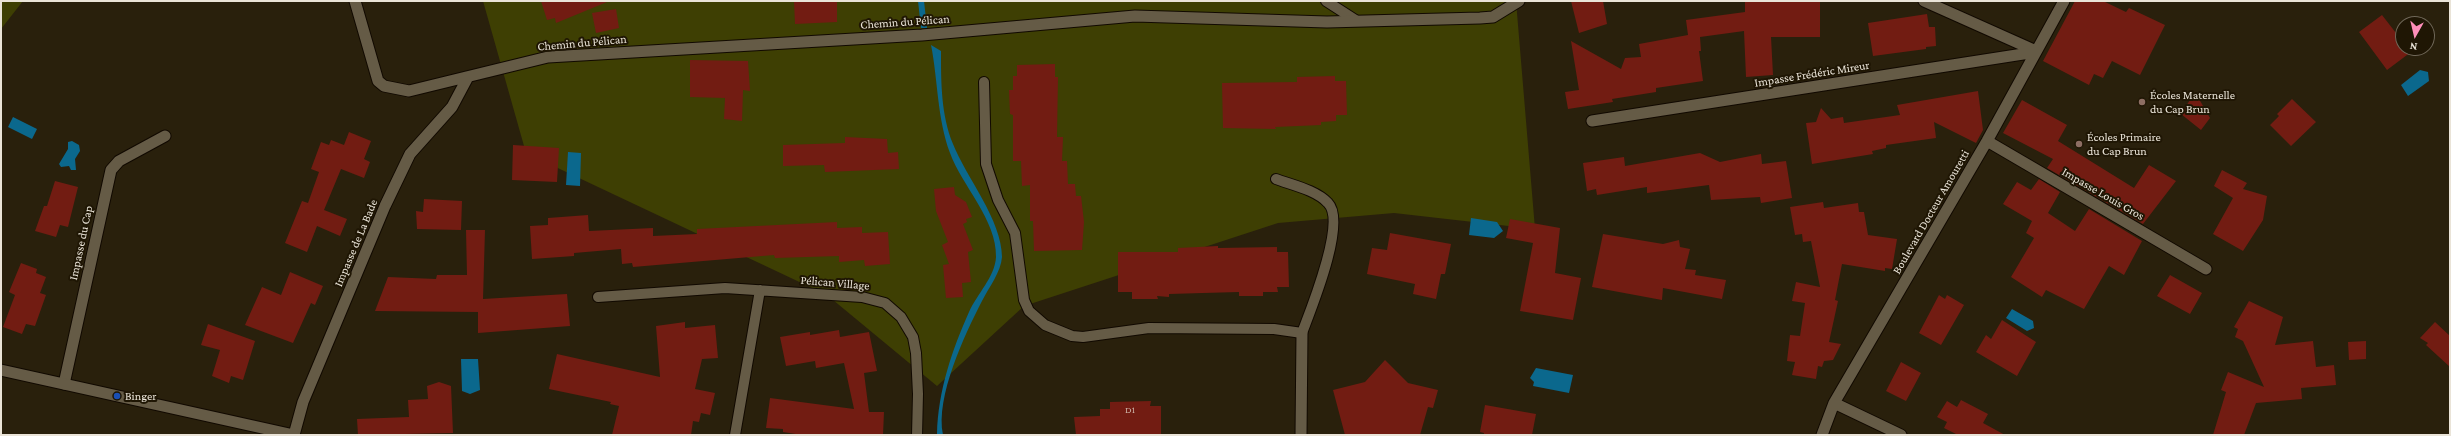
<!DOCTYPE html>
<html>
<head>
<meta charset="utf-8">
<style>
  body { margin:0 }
  #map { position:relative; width:2451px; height:436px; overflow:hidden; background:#29200c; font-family:"Crimson Pro",serif }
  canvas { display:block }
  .frame { position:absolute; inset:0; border:2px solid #eae4d8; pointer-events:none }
  .north { position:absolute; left:2395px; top:16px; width:40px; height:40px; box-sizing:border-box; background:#1f1604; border:1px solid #706859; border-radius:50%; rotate:188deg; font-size:11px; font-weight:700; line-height:16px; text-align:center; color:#eae4d8 }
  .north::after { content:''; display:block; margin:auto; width:14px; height:18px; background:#ff8eba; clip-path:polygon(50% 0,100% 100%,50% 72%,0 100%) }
</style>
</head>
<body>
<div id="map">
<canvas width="2451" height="436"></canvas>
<div class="frame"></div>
<div class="north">N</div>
</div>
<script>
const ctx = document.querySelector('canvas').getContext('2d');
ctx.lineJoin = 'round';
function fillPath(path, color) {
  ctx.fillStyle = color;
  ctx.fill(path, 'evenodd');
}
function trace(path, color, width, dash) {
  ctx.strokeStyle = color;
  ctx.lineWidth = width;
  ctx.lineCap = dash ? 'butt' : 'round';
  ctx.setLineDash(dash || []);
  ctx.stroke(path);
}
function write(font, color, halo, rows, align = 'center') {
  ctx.font = font + ' "Crimson Pro",serif';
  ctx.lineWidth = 4;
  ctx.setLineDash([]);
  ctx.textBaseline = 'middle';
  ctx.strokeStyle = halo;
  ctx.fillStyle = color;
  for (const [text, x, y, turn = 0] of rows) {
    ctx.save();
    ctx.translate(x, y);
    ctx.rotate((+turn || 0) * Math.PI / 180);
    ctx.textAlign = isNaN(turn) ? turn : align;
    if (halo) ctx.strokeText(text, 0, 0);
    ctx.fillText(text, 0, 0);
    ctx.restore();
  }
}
fillPath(new Path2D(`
  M1,1H23L1,29Z
  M483,1H1516L1535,229L1394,213L1278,223L1024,306L937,386L827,295L526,153Z`), '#3e3f03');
fillPath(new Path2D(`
  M918,1H924L927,28H921Z
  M931,45L941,51C941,82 941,115 953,144C966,177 1002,220 1002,257C1001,272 989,287 982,301C965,334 935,397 943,435L937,434C938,391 952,350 969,312C977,294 995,277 996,257C997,220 962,186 950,153C937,118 938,80 931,45Z
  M2420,70L2428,72L2429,81L2408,96L2401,85Z
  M13,117L37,129L32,139L8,127Z
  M72,141L79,145L80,151L75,159L76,170H71L69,166L61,167L59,164L68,149V142Z
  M568,152L581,153L580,186L566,185Z
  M1471,218L1497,222L1503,231L1494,238L1469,235Z
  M2012,309L2033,321L2034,328L2027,331L2006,318Z
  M461,359H478L480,390L470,394L462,391Z
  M1536,368L1573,375L1569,393L1533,386L1534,382L1530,378Z`), '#0b688d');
fillPath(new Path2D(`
  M541,1H607V2L556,23L555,18L547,20Z
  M794,1H837V22L795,24Z
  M1571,1H1603L1607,24L1579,33Z
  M1745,1H1820V37H1771L1773,75L1746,77L1744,31L1700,37L1701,51H1699L1703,81L1656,88V92L1612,99L1613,102L1568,109L1565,92L1579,90L1571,41L1621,69L1625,58L1641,57L1639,44L1688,35L1686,20L1745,12Z
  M2075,1H2103L2126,12L2129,8L2165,25L2140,75L2112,61L2103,78L2094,74L2089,85L2043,61Z
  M616,9L619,28L596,33L592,13Z
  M1927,14L1929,27H1935L1936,46L1926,47V49L1873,56L1868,23Z
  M2382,15L2403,42V48H2408L2411,52L2387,70L2359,32Z
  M690,60L748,61L750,91L743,90L742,121L724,119L725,98L690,97Z
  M1055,64V77H1058L1057,137H1063L1062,161H1067L1068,184H1075L1076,196H1081L1084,222L1082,250L1034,251L1033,221H1030V185L1022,186L1021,161H1013V115L1010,114L1009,90H1013V76H1017V65Z
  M1335,76V81H1346L1347,115H1336V121L1321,122V125L1275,127L1276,129L1223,128L1222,83L1297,82V77Z
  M1978,91L1983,130L1976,143L1934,122L1936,138L1886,145V148L1872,151L1873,154L1812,164L1806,123L1816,122L1821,108L1831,119L1843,117L1844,123L1900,115L1897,105Z
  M2195,92L2210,118L2201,130L2181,114Z
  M2292,99L2316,122L2291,146L2270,125L2279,116L2277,114Z
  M2022,100L2067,125L2058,141L2134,188L2149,165L2176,181L2143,224L2047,168L2053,159L2003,133Z
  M349,132L371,141L364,159L370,162L364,178L341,169L324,210L347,219L340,236L317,226L307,252L285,243L302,201L308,203L319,172L311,169L321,142L329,145L331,140L344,145Z
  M845,137L887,139L888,153L898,152L899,169L825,172L824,165L783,166V145L845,143Z
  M513,145L559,148L557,182L512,180Z
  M1700,153L1720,162L1761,154L1762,164L1786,161L1792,198L1761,203L1760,197L1711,200L1709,185L1647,193V187L1597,195L1596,189L1587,191L1583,163L1624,157L1625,166Z
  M2222,170L2247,183L2243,189L2267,196L2263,220L2243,251L2213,234L2233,198L2214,186Z
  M2039,179L2060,192L2048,213L2075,231L2089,209L2142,241L2124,275L2109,266L2084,309L2046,290L2042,297L2011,277L2034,238L2026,233L2032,221L2003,204L2017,182L2031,190Z
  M55,181L78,187L68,227L60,225L56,237L35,231L44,206H47Z
  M954,187L955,195L966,202L972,217L966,219L967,222L963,224L973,250L968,252L971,282L962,283L963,297L946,298L943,265L949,264L942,245L948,242L936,211L934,189Z
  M424,199L462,201L461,230L417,229L416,211L423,212Z
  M1823,202L1824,208L1858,203L1859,212H1864L1868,235L1897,239L1892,269L1885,268V271L1842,264L1835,300L1838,301L1829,342L1841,344L1833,360L1824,361L1822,367L1818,366L1816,379L1792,375L1795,362L1787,361L1790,335L1800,336L1805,303L1792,301L1796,282L1820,287L1811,241L1803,242L1802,234L1795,235L1790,207Z
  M588,215L589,231L653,228V236L697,234V229L837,222V228L862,227V233L888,232L890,264L865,266L864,260L839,262V256L775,258L774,255L633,267L632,263L622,264L621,249L574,253V256L532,259L530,226L548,225V218Z
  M1510,219L1560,228L1555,273L1581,278L1573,320L1520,311L1533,243L1506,238Z
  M466,230H485L483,299L567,294L570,326L478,333V312L375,311L388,277L436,279L437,275H467Z
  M1390,233L1451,244L1445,274H1441L1436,299L1413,294L1415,284L1367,274L1372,248L1387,250Z
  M1603,234L1663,244L1679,240L1680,247L1690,249L1685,269L1696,270L1695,275L1726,280L1722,299L1663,288L1662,300L1592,287Z
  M1218,246V248L1277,247V252H1288L1289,287H1277L1278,292H1263V296H1239V292L1203,293L1169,294V297L1157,296L1158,299H1132V292H1118V252H1178V248Z
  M21,263L37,269L36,273L46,277L40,293L46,295L35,326L26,324L22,334L3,327L15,295L9,292Z
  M290,272L323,286L315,305L311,303L293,343L245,325L262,287L281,295Z
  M2170,275L2202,293L2190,314L2157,296Z
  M1939,295L1945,299L1947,295L1964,305L1941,345L1919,333Z
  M2249,301L2283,317L2275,345L2313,341L2316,367L2334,365L2336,385L2301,388L2302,399L2256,403L2244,435H2213L2226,392L2221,390L2228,372L2264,387L2243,341L2235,337L2238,329L2234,327Z
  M2002,320L2036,342L2017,376L1976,352L1986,335L1991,339Z
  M685,322V328L715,325L718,358L702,359L695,389L715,393L710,415L701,413L699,422L693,421L691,435H612L619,406L610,404L611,402L549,389L557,354L660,377L656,326Z
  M2435,322L2450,336V367L2426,345L2428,343L2420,338Z
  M208,324L255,341L243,380L231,376L229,383L212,376L220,350L201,345Z
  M839,330L840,337L869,332L877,371L864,373L869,412H884L883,435H802L783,432V429L766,428L770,398L854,409L844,363L816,368L815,361L786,366L780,337L810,332V335Z
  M2366,341V359L2349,360L2348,342Z
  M1385,360L1408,383L1438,390L1433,408L1428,407L1420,435H1345L1333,390L1365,382Z
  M1901,362L1921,373L1906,401L1886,391Z
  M439,382L451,386L453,433L358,435L357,419L409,417L408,400L428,399L427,386Z
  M1961,400L1988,414L1983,423L2005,435H1958L1944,428L1947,422L1937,417L1947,401L1957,407Z
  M1151,401L1150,406H1161V435H1076L1074,417L1100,416V409H1110V402Z
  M1485,405L1536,414L1532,435H1484V433L1480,432Z`), '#721c12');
const service = new Path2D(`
  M1326,1L1357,21
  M984,82L986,164L998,200L1015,233L1024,300L1029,311L1045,325L1072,336L1083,337L1149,328L1274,329L1302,333C1311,309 1347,222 1328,203C1316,190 1292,185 1276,179
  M598,297L725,288L862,297L885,303L901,317L913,337L916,353L918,394L917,435
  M735,435L760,290`);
const minor = new Path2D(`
  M355,1L378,81L384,86L409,91L548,57L922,35L1135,16L1327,22L1480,18L1493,17L1519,1
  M1924,1L2036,51
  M1592,121L2036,52
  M1987,141L2206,269
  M64,384L111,170L119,161L165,136
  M1834,403L1901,435
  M294,435L303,402L385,206L410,154L452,107L468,77
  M1301,435L1302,333
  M1822,435L1834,403L1987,141L2064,1`);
const tertiary = new Path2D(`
  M1,370L294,435`);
trace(service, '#110900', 12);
trace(minor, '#110900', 13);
trace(tertiary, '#110900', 13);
trace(service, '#655b46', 10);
trace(minor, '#655b46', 11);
trace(tertiary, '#655b46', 11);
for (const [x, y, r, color] of [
  [2142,102,4,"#8d6e63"],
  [2079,144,4,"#8d6e63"],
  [117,396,4,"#1a4fb4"]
]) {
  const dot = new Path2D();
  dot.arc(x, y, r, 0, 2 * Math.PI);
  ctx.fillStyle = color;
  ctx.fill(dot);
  trace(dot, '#1f1604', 1.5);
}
write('10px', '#ccb2a6', null, [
  ["D1",1130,410]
]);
write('12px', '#eae4d8', '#1f1604', [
  ["Chemin du Pélican",905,22,-4],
  ["Chemin du Pélican",582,43,-5],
  ["Impasse Frédéric Mireur",1812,74,-9],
  ["Impasse Louis Gros",2103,194,30],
  ["Boulevard Docteur Amouretti",1931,212,-60],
  ["Impasse du Cap",81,243,-78],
  ["Impasse de La Bade",356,243,-67],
  ["Pélican Village",835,283,5]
]);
write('12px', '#eae4d8', '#1f1604', [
  ["Écoles Maternelle",2150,95],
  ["du Cap Brun",2150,109],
  ["Écoles Primaire",2087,137],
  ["du Cap Brun",2087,151],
  ["Binger",125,396]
], 'left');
</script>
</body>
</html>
